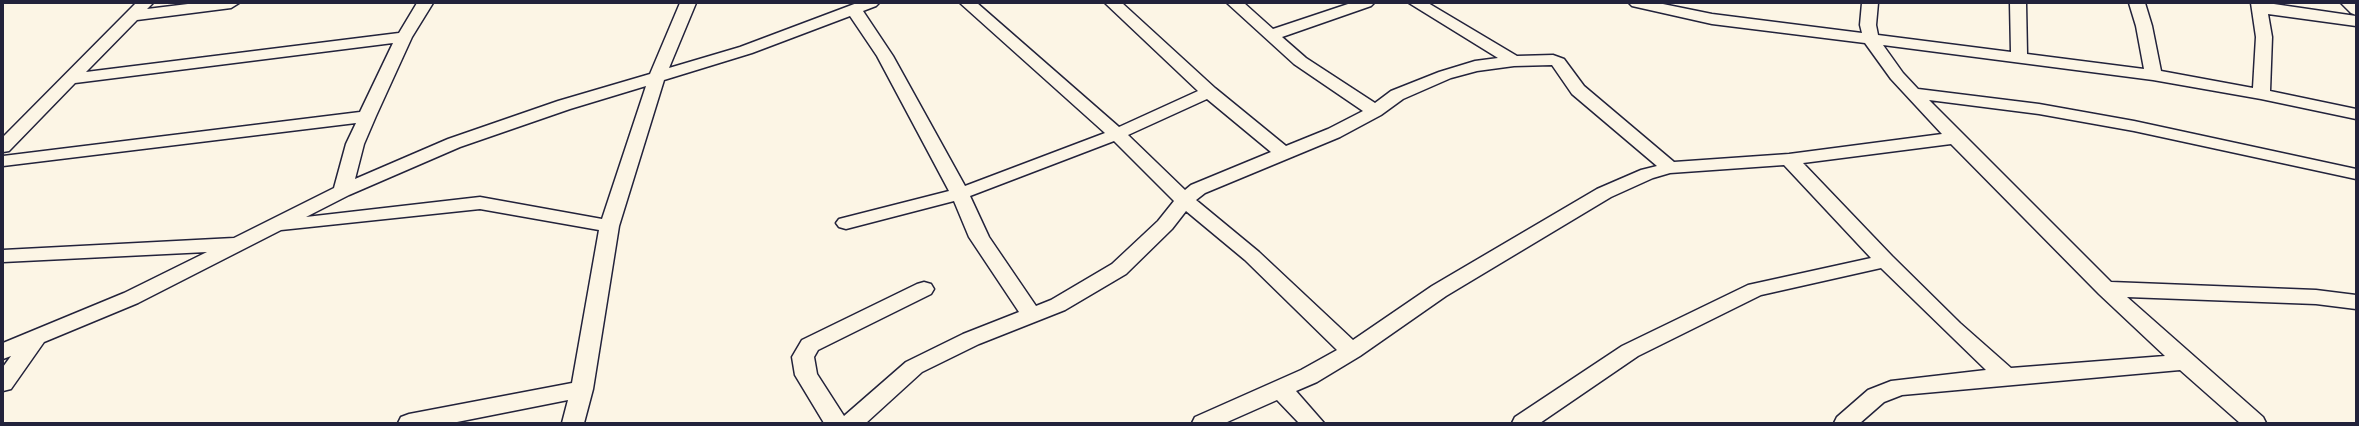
<!DOCTYPE html>
<html>
<head>
<meta charset="utf-8">
<style>
	body { margin:0 }
	#map { position:relative; width:2359px; height:426px; overflow:hidden; background:#fcf5e5; font-family:Caveat,sans-serif }
	canvas { display:block }
	.frame { position:absolute; inset:0; border:4px solid #22223b; pointer-events:none }
</style>
</head>
<body>
<div id="map">
<canvas width="2359" height="426"></canvas>
<div class="frame"></div>
</div>
<script>
const ctx = document.querySelector('canvas').getContext('2d');
ctx.lineJoin = 'round';
const poly = rows => new Path2D(rows.map(r => 'M' + r).join(''));
function stroke(path, color, width, dash) { ctx.strokeStyle = color; ctx.lineWidth = width; ctx.lineCap = dash ? 'butt' : 'round'; ctx.setLineDash(dash || []); ctx.stroke(path); }
function fillPath(path, color) { ctx.fillStyle = color; ctx.fill(path, 'evenodd'); }
const minor = poly([
	[136,3,153,3,147,9,196,3,239,3,231,8,137,20,86,72,399,33,417,3,433,3,412,37,376,116,364,144,355,179,448,139,558,101,650,74,680,3,696,3,669,68,740,47,857,3,879,3,876,6,863,11,893,56,965,186,1105,133,960,3,977,3,1119,127,1198,91,1105,3,1122,3,1215,88,1286,146,1328,129,1363,111,1294,64,1227,3,1244,3,1273,29,1351,3,1374,3,1371,6,1282,37,1306,58,1375,103,1391,91,1439,72,1475,61,1498,58,1409,3,1428,3,1517,56,1553,55,1564,59,1584,86,1674,162,1789,154,1942,134,1891,79,1865,43,1712,24,1632,6,1629,3,1658,3,1712,14,1862,33,1860,25,1862,3,1878,3,1876,25,1878,35,2011,52,2010,3,2026,3,2027,54,2144,69,2136,26,2129,3,2145,3,2152,26,2161,71,2253,88,2256,37,2251,3,2267,3,2356,16,2356,26,2268,14,2272,37,2270,91,2356,109,2356,119,2261,99,2153,80,1883,45,1903,73,1918,89,2039,104,2134,121,2356,169,2356,179,2134,131,2039,114,1929,100,2111,282,2316,290,2356,295,2356,309,2316,304,2127,297,2263,417,2266,423,2240,423,2180,370,1902,395,1884,402,1860,423,1834,423,1837,417,1868,390,1891,381,1986,370,1881,268,1761,295,1638,356,1540,423,1512,423,1515,417,1622,346,1748,285,1871,258,1784,165,1670,173,1653,178,1611,197,1446,296,1360,356,1317,382,1296,391,1324,423,1299,423,1277,400,1225,423,1192,423,1195,417,1301,370,1337,350,1245,260,1186,211,1172,229,1126,274,1065,310,979,344,922,372,866,423,824,423,795,375,792,357,802,340,917,284,924,282,931,284,934,289,931,294,818,350,814,357,817,374,844,416,906,362,963,334,1019,312,969,237,954,201,846,229,839,227,836,223,839,219,949,191,877,56,850,16,752,53,664,80,619,226,593,389,584,423,562,423,568,400,452,423,398,423,401,417,409,414,572,383,599,230,480,209,281,230,138,303,44,342,11,389,3,391,3,367,11,356,3,359,3,343,124,293,207,252,3,262,3,250,234,238,334,188,346,144,356,123,3,166,3,156,360,112,393,43,75,83,9,151,3,152,3,137,136,3],
	[1552,65,1572,94,1657,166,1641,170,1597,189,1432,286,1353,340,1259,252,1196,200,1205,193,1340,137,1381,115,1403,99,1451,78,1477,71,1514,66,1552,65],
	[646,86,602,219,480,197,306,217,349,195,460,147,570,109,646,86],
	[1207,99,1271,152,1191,185,1185,190,1128,135,1207,99],
	[1114,141,1174,201,1158,221,1112,264,1051,300,1036,306,989,237,970,196,1114,141],
	[1951,144,2099,294,2165,356,2011,368,1960,323,1892,256,1803,163,1951,144],
	[2341,3,2356,3,2356,15,2351,13,2341,3]
]);
stroke(minor, '#22223b', 3);
fillPath(minor, '#fcf5e5');
</script>
</body>
</html>
